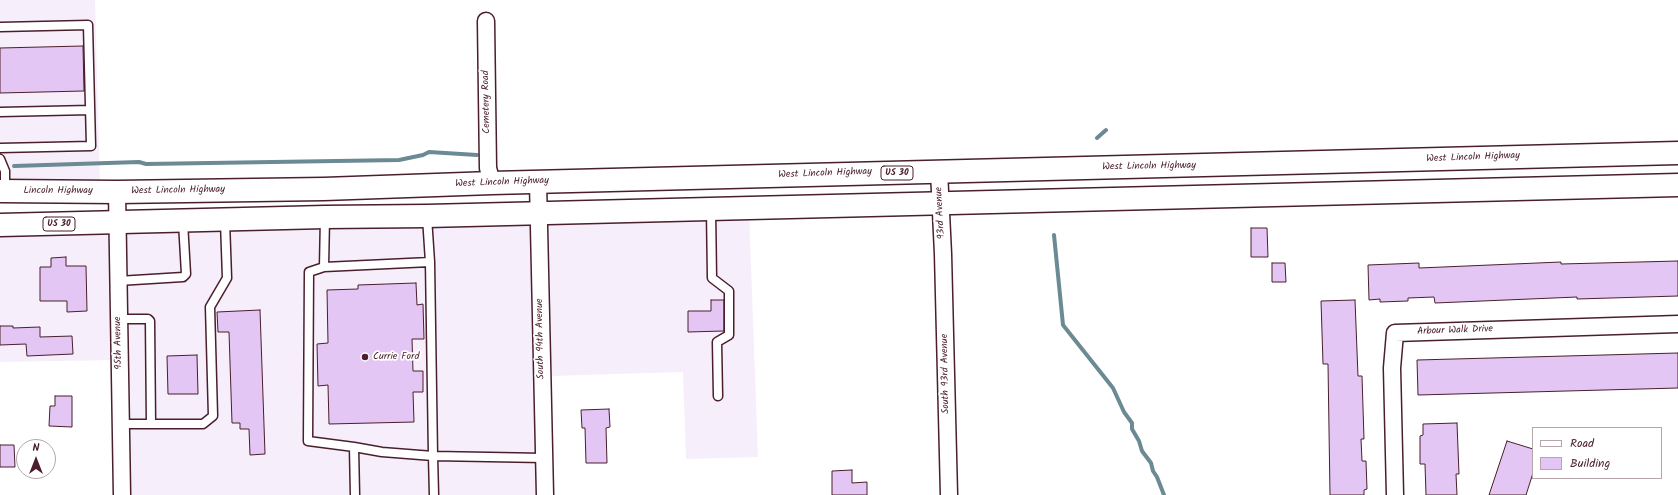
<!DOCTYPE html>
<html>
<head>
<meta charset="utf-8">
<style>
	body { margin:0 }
	#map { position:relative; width:1678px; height:495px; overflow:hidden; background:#fff; font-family:Kalam,sans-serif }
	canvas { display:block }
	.legend { position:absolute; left:1532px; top:427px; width:130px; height:52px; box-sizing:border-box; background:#fff; border:1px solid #b7a5aa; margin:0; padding:5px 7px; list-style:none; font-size:12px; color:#4a1f2b }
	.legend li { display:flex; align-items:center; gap:8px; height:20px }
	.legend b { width:20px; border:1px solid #b7a5aa }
	.north { position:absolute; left:16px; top:439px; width:40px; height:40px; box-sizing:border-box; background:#fff; border:1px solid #b7a5aa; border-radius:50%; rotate:0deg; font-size:11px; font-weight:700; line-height:16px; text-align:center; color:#4a1f2b }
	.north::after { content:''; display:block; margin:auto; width:14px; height:18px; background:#4a1f2b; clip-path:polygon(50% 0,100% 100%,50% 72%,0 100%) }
</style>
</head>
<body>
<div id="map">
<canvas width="1678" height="495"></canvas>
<ul class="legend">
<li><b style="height:5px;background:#fff"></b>Road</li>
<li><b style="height:11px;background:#e3c6f4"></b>Building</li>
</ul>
<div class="north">N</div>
</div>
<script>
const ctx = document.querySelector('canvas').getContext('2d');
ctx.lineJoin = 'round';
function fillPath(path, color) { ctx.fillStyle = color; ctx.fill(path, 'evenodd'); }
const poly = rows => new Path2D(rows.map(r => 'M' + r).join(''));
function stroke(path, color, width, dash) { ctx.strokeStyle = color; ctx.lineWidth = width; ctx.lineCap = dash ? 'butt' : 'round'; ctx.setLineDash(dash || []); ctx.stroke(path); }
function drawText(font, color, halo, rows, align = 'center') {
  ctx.font = font + ' Kalam,sans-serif'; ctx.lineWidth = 3.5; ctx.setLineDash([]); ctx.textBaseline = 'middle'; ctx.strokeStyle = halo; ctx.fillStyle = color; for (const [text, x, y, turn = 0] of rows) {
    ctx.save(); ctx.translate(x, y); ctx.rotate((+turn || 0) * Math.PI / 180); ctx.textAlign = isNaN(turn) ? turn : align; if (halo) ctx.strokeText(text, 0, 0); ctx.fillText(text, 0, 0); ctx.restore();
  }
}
const built = poly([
	[0,0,95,0,100,186,0,179],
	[749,211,758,457,686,459,683,372,551,376,547,216],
	[541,217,547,495,120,495,117,360,0,362,0,229]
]);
const stream = poly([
	[1097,138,1106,130],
	[14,166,139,162,146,164,399,160,423,155,429,152,477,155],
	[1054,235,1063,325,1113,388,1124,412,1132,423,1132,429,1139,441,1142,451,1151,463,1153,471,1157,477,1164,495]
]);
const building = poly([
	[83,46,84,91,0,93,0,48,83,46],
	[1251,228,1267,228,1268,257,1251,257,1251,228],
	[66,257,66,266,86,266,87,311,67,312,67,301,40,301,40,267,51,267,51,258,66,257],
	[1678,261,1678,296,1577,299,1577,297,1435,303,1434,297,1408,298,1408,301,1380,302,1380,299,1369,300,1368,265,1419,263,1419,268,1561,262,1561,264,1678,261],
	[1272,263,1285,263,1286,282,1272,282,1272,263],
	[416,283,417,305,423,304,424,339,412,339,413,371,423,371,423,392,413,392,414,422,329,424,328,385,318,386,317,344,328,343,327,290,358,289,358,285,416,283],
	[711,300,724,300,724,331,688,332,688,311,711,311,711,300],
	[1355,300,1358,376,1362,376,1364,439,1361,439,1362,461,1366,461,1367,489,1364,490,1364,495,1330,495,1328,364,1323,364,1321,301,1355,300],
	[260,310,265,454,250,455,249,429,240,429,240,423,232,423,229,332,218,332,217,312,260,310],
	[0,326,13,326,13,328,40,327,40,337,72,336,73,354,27,356,26,344,0,345,0,326],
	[1678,353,1678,388,1418,395,1417,360,1678,353],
	[197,355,198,394,168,394,167,356,197,355],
	[55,396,72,396,72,427,49,426,50,406,55,406,55,396],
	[609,409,610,427,606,428,607,463,586,463,585,428,582,428,581,410,609,409],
	[1457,423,1459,474,1456,474,1457,495,1426,495,1425,464,1420,464,1420,436,1423,435,1423,424,1457,423],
	[1507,441,1533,449,1533,473,1526,495,1489,495,1507,441],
	[0,445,14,445,15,467,0,467,0,445],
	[852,470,852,483,867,482,867,495,832,495,832,471,852,470]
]);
const service = poly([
	[0,27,88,25,91,146,0,148],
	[0,112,90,110],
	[0,159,5,171,5,190],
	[711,210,712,278,729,291,729,335,717,342,718,396],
	[325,218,324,267,430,262,427,217],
	[430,262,433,456,544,458],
	[324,267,309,272,308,441,354,447,355,495],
	[118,281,183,277,186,274,183,222],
	[119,319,148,319,150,321,151,424],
	[121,424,203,424,213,416,210,307,227,278,225,221],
	[354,447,382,452,433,456,434,495]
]);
const minor = poly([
	[486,21,488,168,492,183],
	[939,171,943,254,949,495],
	[538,182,545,495],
	[117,192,122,495],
	[1395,495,1392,368,1395,333,1678,324]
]);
const primary = poly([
	[0,191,117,192,324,189,492,183,1678,153],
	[0,225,325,217,427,216,1678,185]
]);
const markers = [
	[365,357,4,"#4a1f2b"]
];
const shields = [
	[897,173,32],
	[59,224,32]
];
const shieldNames = [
	["US 30",897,173],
	["US 30",59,224]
];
const streetNames = [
	["Cemetery Road",487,102,-91],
	["West Lincoln Highway",1473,158,-2],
	["West Lincoln Highway",1149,167,-1],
	["West Lincoln Highway",825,174,-2],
	["West Lincoln Highway",502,183,-2],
	["Lincoln Highway",58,191],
	["West Lincoln Highway",178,191,-1],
	["93rd Avenue",941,213,-93],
	["Arbour Walk Drive",1455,331,-2],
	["South 94th Avenue",541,339,-91],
	["95th Avenue",119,343,-91],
	["South 93rd Avenue",946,374,-91]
];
const poiNames = [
	["Currie Ford",373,357]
];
fillPath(built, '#f7eefc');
stroke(stream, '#6b8a94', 4);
fillPath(building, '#e3c6f4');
stroke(building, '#4a1f2b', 1);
stroke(service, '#4a1f2b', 11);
stroke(minor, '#4a1f2b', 19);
stroke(primary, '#4a1f2b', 25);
stroke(service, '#fff', 8);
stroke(minor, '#fff', 16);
stroke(primary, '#fff', 22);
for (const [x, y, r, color] of markers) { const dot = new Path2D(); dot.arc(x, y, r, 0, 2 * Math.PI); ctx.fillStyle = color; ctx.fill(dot); stroke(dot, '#fff', 1.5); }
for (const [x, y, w] of shields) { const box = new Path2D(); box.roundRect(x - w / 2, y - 7, w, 14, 3); ctx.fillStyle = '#fff'; ctx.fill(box); stroke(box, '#4a1f2b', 1); }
drawText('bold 9px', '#4a1f2b', null, shieldNames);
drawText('10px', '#4a1f2b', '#fff', streetNames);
drawText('10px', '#4a1f2b', '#fff', poiNames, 'left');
</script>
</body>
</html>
